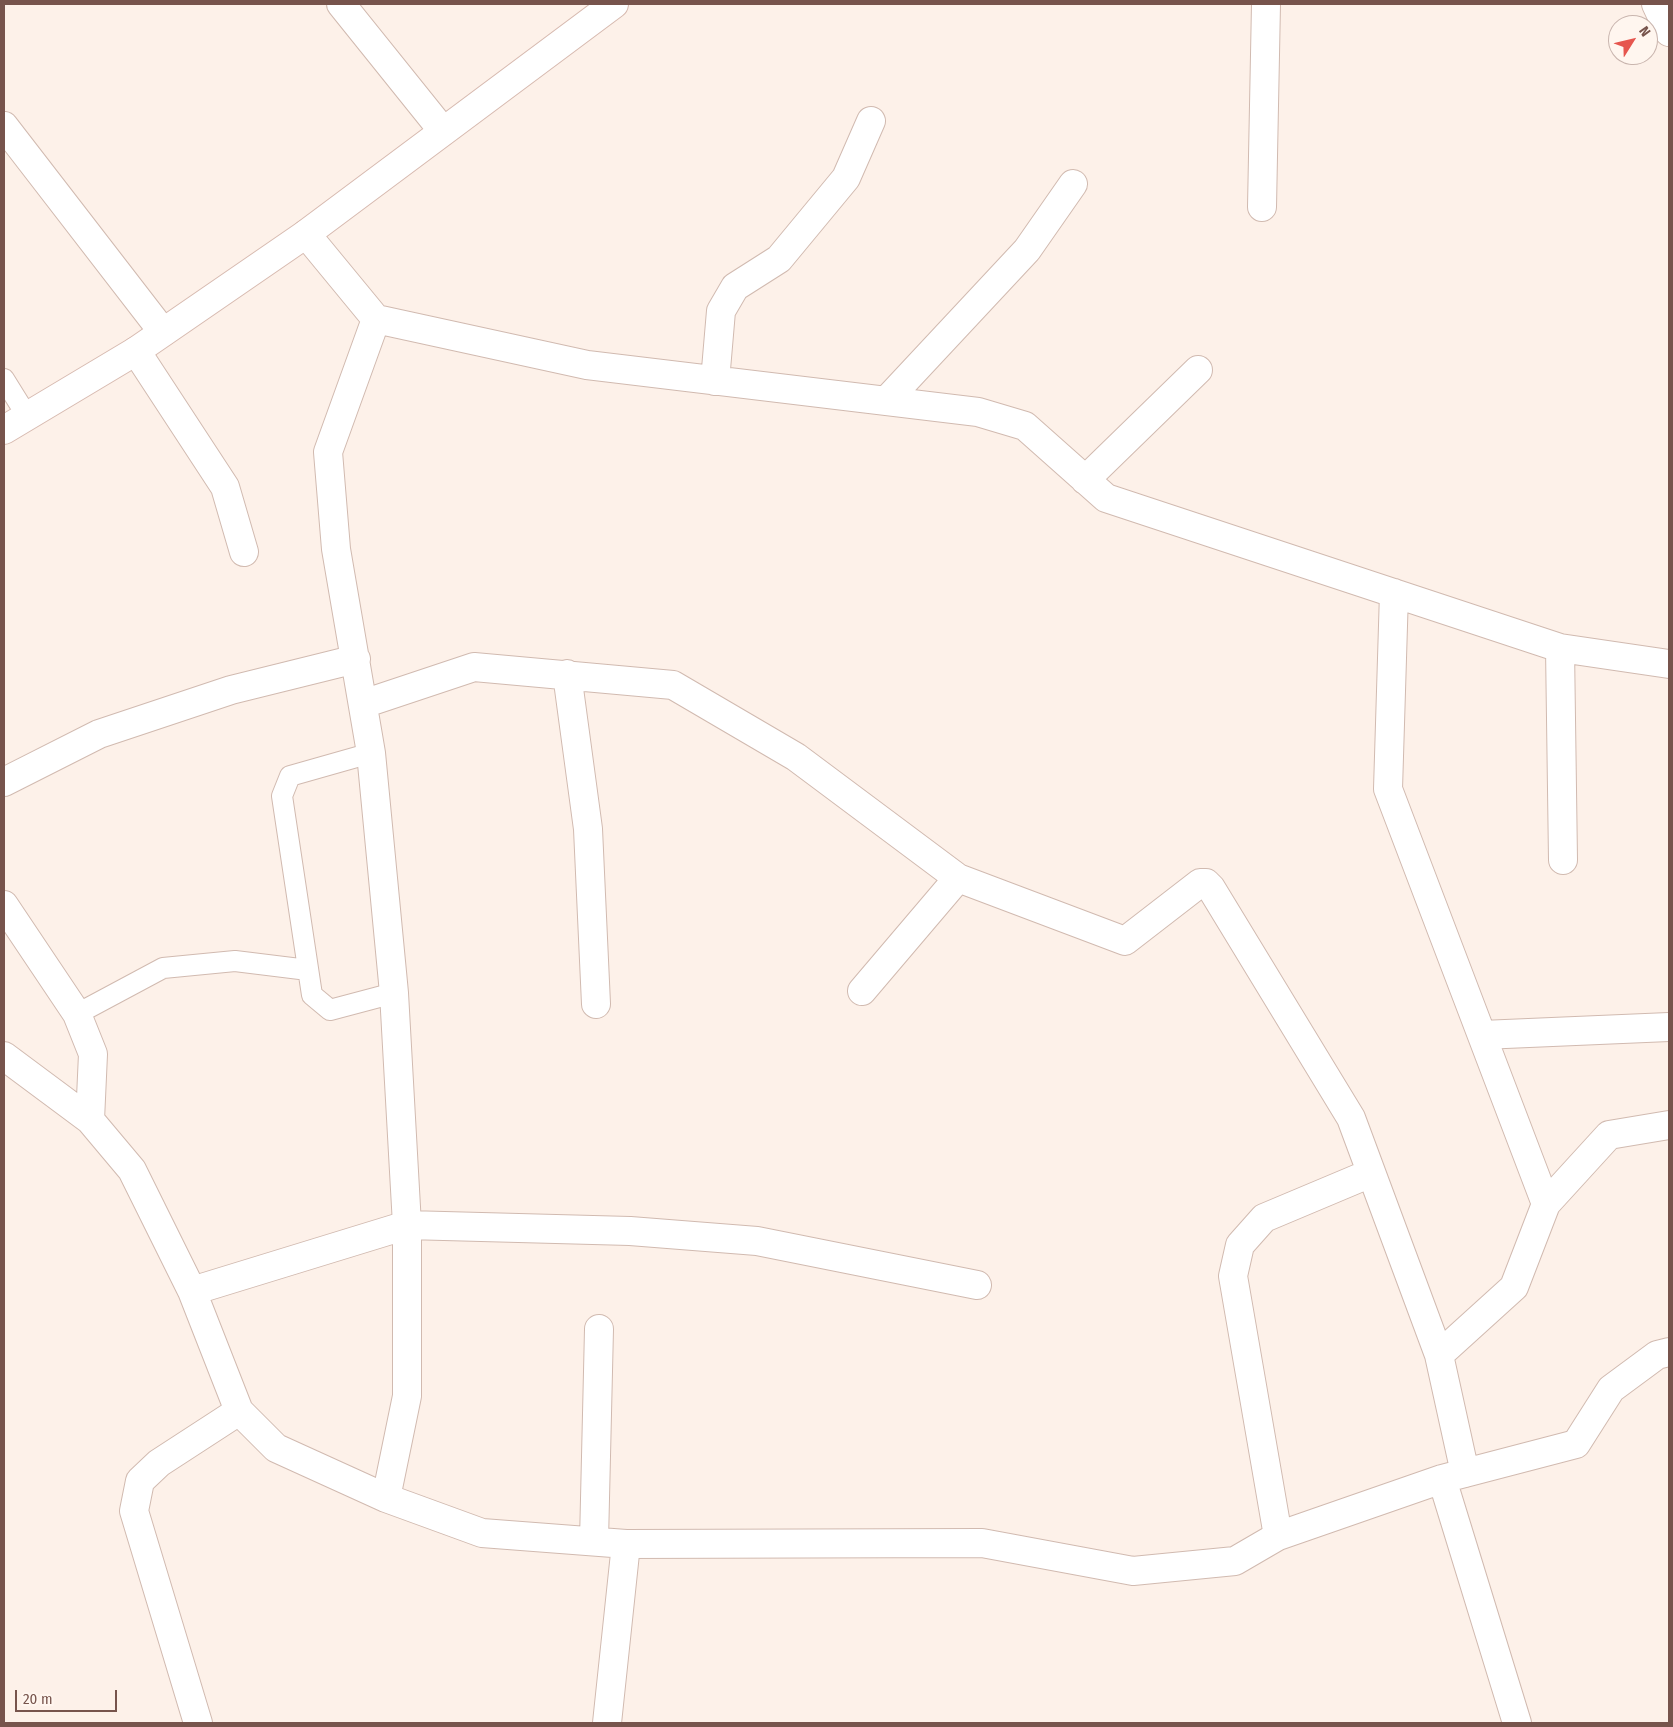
<!DOCTYPE html>
<html>
<head>
<meta charset="utf-8">
<style>
	body { margin:0 }
	#map { position:relative; width:1673px; height:1727px; overflow:hidden; background:#fdf1e9; font-family:"Fira Sans Condensed",sans-serif }
	canvas { display:block }
	.frame { position:absolute; inset:0; border:5px solid #77544c; pointer-events:none }
	.north { position:absolute; left:1608px; top:15px; width:50px; height:50px; box-sizing:border-box; background:#fff6ef; border:1px solid #c9b5ae; border-radius:50%; rotate:54deg; font-size:14px; font-weight:700; line-height:20px; text-align:center; color:#77544c }
	.north::after { content:''; display:block; margin:auto; width:18px; height:22px; background:#e6564e; clip-path:polygon(50% 0,100% 100%,50% 72%,0 100%) }
	.scale { position:absolute; left:15px; top:1690px; width:102px; height:22px; box-sizing:border-box; border:2px solid #77544c; border-top:0; padding-left:6px; font-size:15px; line-height:18px; white-space:nowrap; color:#77544c; -webkit-text-stroke:4px #fff6ef; paint-order:stroke }
</style>
</head>
<body>
<div id="map">
<canvas width="1673" height="1727"></canvas>
<div class="frame"></div>
<div class="north">N</div>
<div class="scale">20 m</div>
</div>
<script>
const ctx = document.querySelector('canvas').getContext('2d');
ctx.lineJoin = 'round';
const poly = rows => new Path2D(rows.map(r => 'M' + r).join(''));
function stroke(path, color, width, dash) { ctx.strokeStyle = color; ctx.lineWidth = width; ctx.lineCap = dash ? 'butt' : 'round'; ctx.setLineDash(dash || []); ctx.stroke(path); }
const lane = poly([
	[4,379,27,416],
	[371,753,290,776,282,796,312,995,330,1010,394,993],
	[77,1014,163,968,235,961,308,970]
]);
const street = poly([
	[341,4,443,131],
	[1656,4,1669,32],
	[4,126,163,332],
	[1262,207,1266,4],
	[306,234,376,319,587,365,978,412,1025,426,1106,498,1560,648,1669,664],
	[376,319,328,452,336,549,371,753,394,993,407,1225,407,1396,386,1498],
	[136,351,225,487,244,552],
	[715,381,721,311,735,287,779,259,846,178,871,121],
	[886,401,1027,250,1073,184],
	[1085,480,1198,370],
	[1394,593,1388,789,1546,1204],
	[1560,648,1563,860],
	[567,674,588,829,596,1004],
	[363,704,474,667,673,685,796,757,958,878,1125,941,1200,883,1206,883,1211,888,1351,1118,1439,1355],
	[4,782,99,734,231,690,356,659],
	[4,905,77,1014,93,1054,90,1120],
	[862,991,958,878],
	[1482,1035,1669,1027],
	[4,1056,90,1120,132,1170,192,1291,239,1411,276,1448,386,1498,482,1533,626,1544,982,1543,1133,1571,1235,1561,1278,1536,1442,1479,1576,1444,1611,1389,1657,1355,1669,1352],
	[192,1291,407,1225,630,1231,757,1241,977,1285],
	[1465,1473,1439,1355,1514,1287,1546,1204,1609,1135,1669,1125],
	[1442,1479,1517,1723],
	[1278,1536,1233,1276,1240,1245,1264,1218,1371,1173],
	[594,1541,599,1329],
	[198,1723,134,1511,140,1481,159,1463,239,1411],
	[607,1723,626,1544]
]);
const secondary = poly([
	[4,430,136,351,306,234,614,4]
]);
stroke(lane, '#d1bab0', 22);
stroke(street, '#d1bab0', 30);
stroke(secondary, '#d7bab0', 30);
stroke(lane, '#fff', 20);
stroke(street, '#fff', 28);
stroke(secondary, '#fff', 28);
</script>
</body>
</html>
